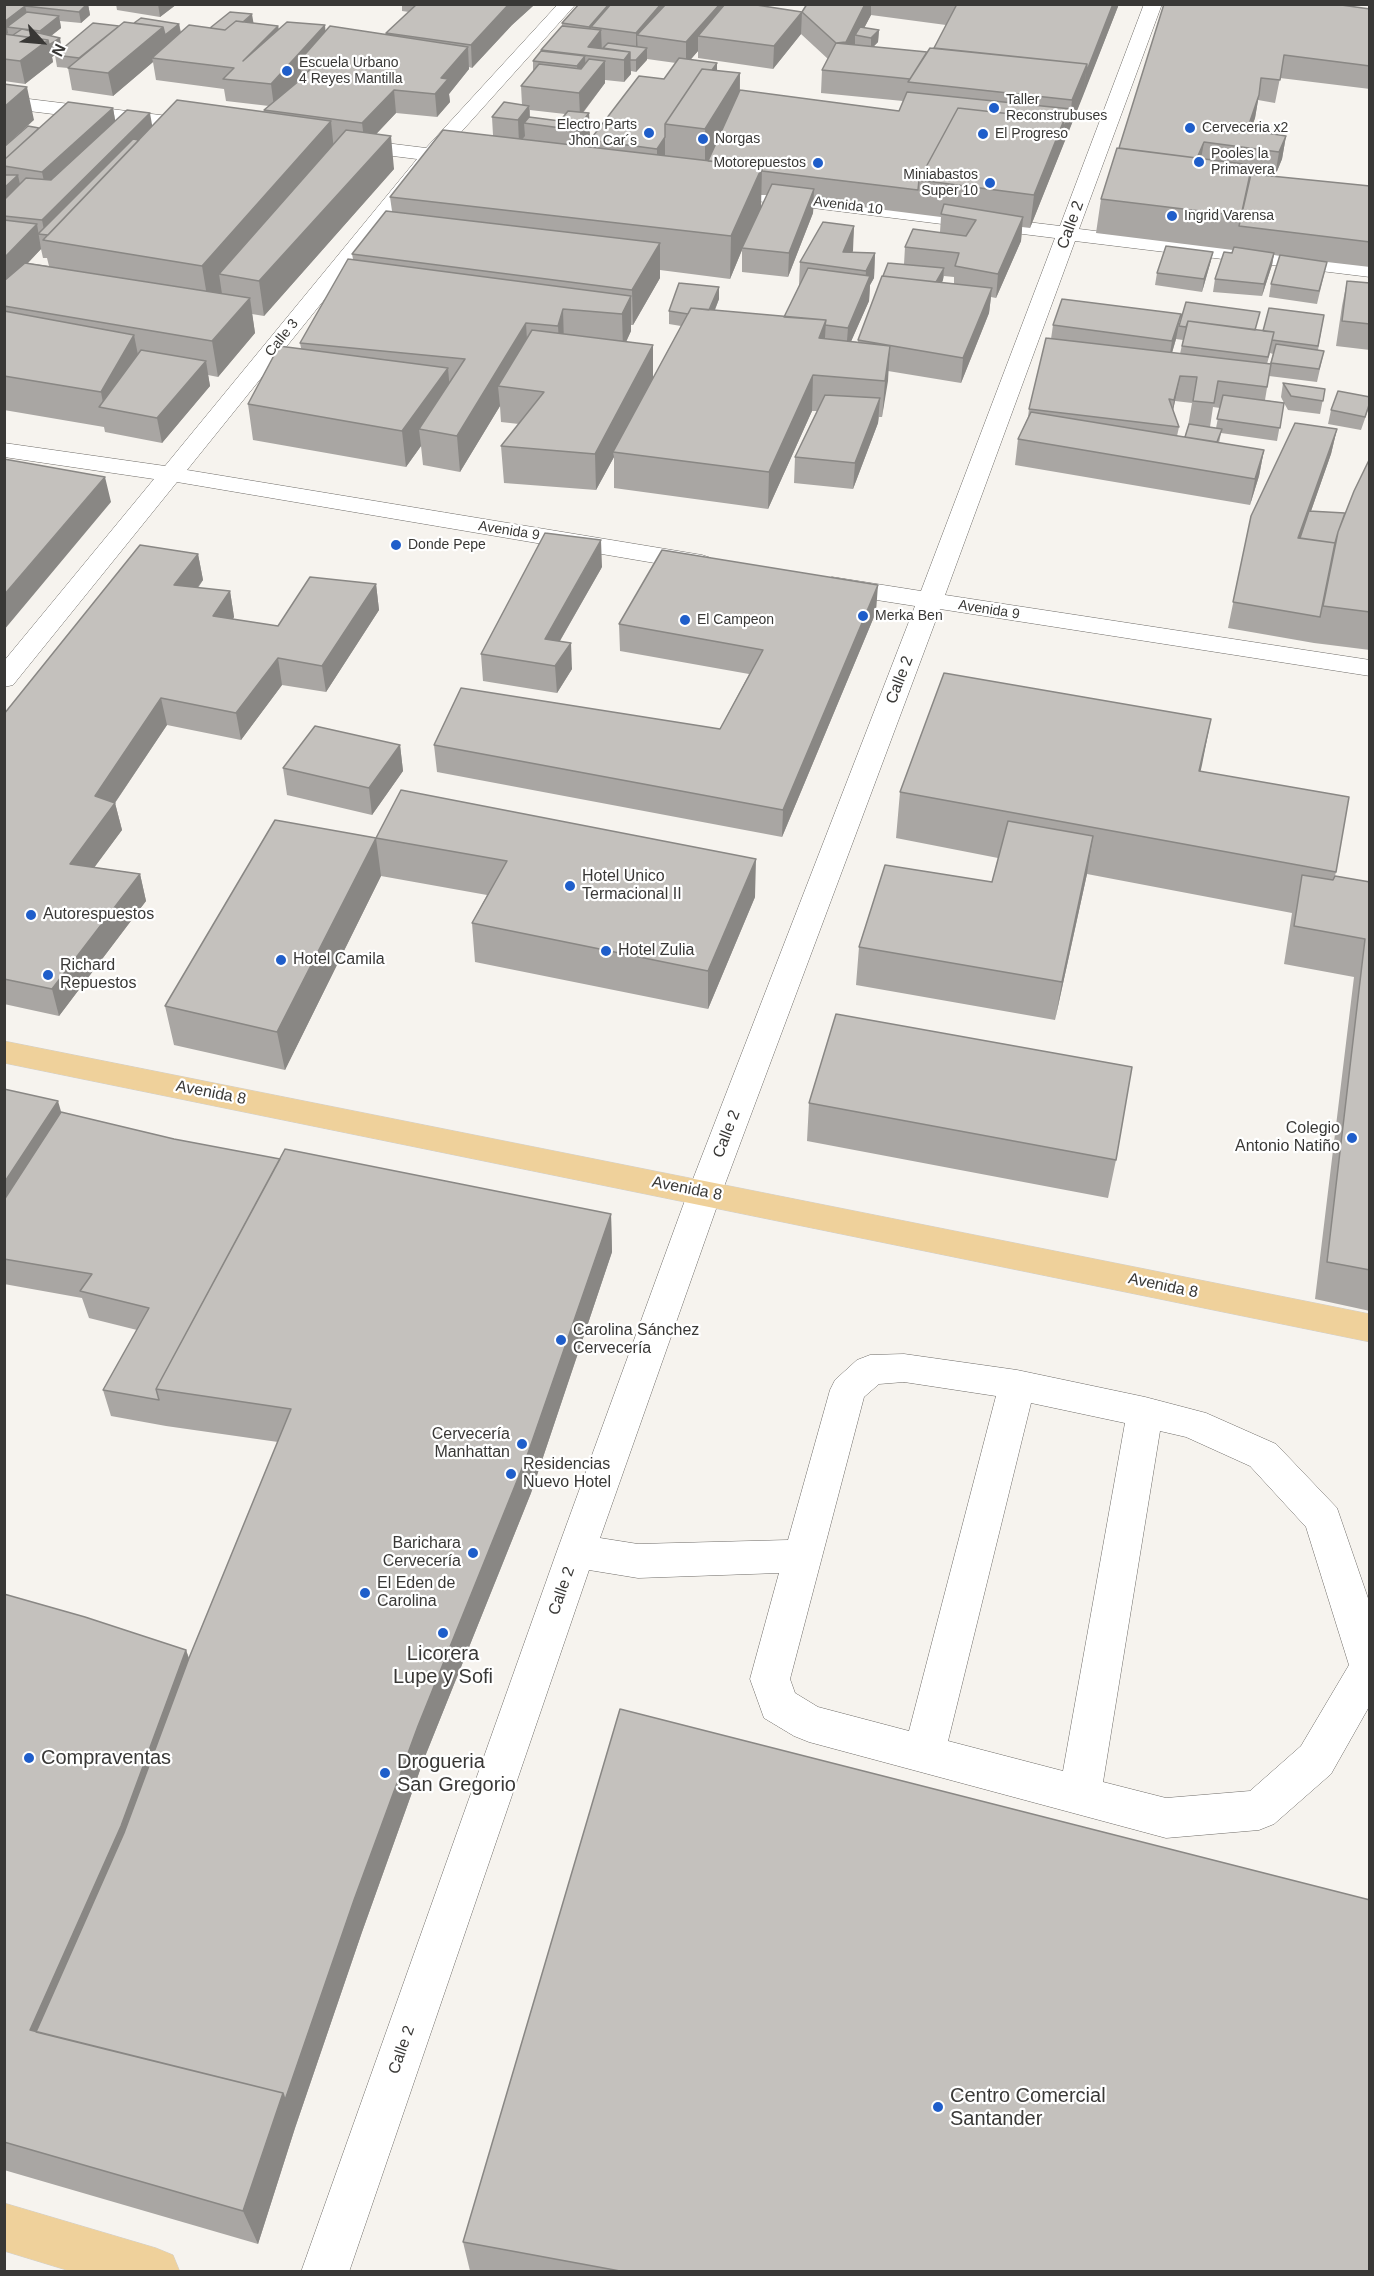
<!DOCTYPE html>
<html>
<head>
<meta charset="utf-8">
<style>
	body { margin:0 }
	#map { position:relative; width:1374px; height:2276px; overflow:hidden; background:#f6f3ee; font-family:Helvetica,sans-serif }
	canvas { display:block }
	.frame { position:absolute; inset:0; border:6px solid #393836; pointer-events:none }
	.north { position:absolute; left:12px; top:12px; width:60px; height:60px; -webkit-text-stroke:4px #fff; paint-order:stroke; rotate:116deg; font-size:16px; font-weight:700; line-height:24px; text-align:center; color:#393836 }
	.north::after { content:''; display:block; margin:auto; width:21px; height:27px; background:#393836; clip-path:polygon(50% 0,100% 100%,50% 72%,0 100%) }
</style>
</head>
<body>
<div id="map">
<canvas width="1374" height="2276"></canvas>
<div class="frame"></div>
<div class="north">N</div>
</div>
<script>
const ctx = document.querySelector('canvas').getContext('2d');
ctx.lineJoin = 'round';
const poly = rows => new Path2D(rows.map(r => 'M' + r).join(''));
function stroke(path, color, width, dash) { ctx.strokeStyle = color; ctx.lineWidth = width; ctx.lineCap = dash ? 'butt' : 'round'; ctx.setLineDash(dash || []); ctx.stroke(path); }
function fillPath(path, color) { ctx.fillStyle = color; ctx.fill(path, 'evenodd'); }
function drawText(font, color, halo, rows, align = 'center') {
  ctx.font = font + ' Helvetica,sans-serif'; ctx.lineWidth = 4.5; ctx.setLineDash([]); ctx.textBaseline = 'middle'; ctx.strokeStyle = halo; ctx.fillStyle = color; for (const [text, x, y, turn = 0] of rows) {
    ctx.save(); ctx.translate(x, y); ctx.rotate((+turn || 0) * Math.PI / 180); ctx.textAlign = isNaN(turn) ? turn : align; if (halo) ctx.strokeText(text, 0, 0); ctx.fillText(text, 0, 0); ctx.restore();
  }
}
const minor = poly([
	[558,4,576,4,445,150,476,155,479,159,476,163,469,165,436,161,187,470,702,555,711,558,715,563,711,568,702,571,177,482,13,685,4,687,4,661,154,479,4,457,4,443,165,466,417,159,288,143,281,141,278,137,281,133,288,131,426,148,558,4],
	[1144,4,1162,4,1079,229,1370,265,1370,277,1075,241,945,595,1370,660,1370,676,940,609,722,1192,600,1538,638,1544,788,1540,830,1390,835,1380,857,1360,870,1355,904,1354,1017,1370,1145,1397,1206,1413,1276,1444,1337,1508,1370,1604,1370,1705,1331,1774,1274,1824,1259,1830,1166,1838,809,1742,794,1736,764,1718,750,1679,779,1573,638,1578,589,1570,349,2272,301,2272,557,1551,688,1192,915,606,832,593,823,590,819,585,823,580,832,577,921,591,1055,238,716,196,709,194,706,190,709,186,716,184,1060,226,1144,4],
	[904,1382,996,1396,909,1731,818,1707,795,1693,790,1679,864,1397,879,1384,904,1382],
	[1031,1403,1125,1423,1063,1771,948,1741,1031,1403],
	[1160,1431,1186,1437,1250,1466,1306,1527,1349,1665,1301,1746,1250,1791,1166,1798,1103,1782,1160,1431],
	[4,96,201,120,208,122,211,126,208,130,201,132,4,108,4,96]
]);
const major = poly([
	[4,1041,1370,1314,1370,1342,4,1063,4,1041],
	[4,2203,156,2248,173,2255,180,2272,73,2272,4,2251,4,2203]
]);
const wall = poly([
	[4,4,88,4,90,15,81,23,60,21,61,28,51,36,62,49,119,26,134,24,179,24,181,32,210,28,254,23,278,26,279,29,325,25,325,32,386,35,386,33,409,12,402,11,402,4,533,4,533,6,512,25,472,68,469,67,469,69,449,94,450,102,437,117,396,113,376,134,394,169,264,316,252,314,255,333,218,377,208,375,210,386,162,443,105,432,104,427,4,410,4,147,39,128,113,108,115,120,152,126,264,112,264,110,269,106,226,101,224,89,156,80,153,62,113,96,72,90,68,68,57,67,55,55,59,52,52,57,53,62,25,84,4,81],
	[302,76,303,78,291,88],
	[41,249,43,258,47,258,49,266,28,263],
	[116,4,177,4,160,17,117,10],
	[807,4,1119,4,1030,228,1022,227,1021,241,996,298,991,297,989,313,961,383,888,371,882,417,879,417,878,423,853,489,794,483,795,457,817,411,812,411,768,509,614,488,614,457,596,490,504,483,501,446,519,424,501,422,500,406,460,472,423,465,421,446,406,467,253,440,248,404,301,348,300,343,353,259,352,254,392,211,390,197,493,135,492,117,522,105,521,86,533,72,533,61,562,26,562,23,723,6,802,12],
	[871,15,946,25,934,48,927,52,873,47,878,42,879,30,864,28],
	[801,34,828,59,822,70,821,93,903,101,899,111,740,90,740,73,717,71,690,60,698,51,698,58,773,69],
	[647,59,676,63,664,79,590,140,590,147,583,146,590,137,589,113,583,113,605,83,605,80,624,82,631,74,631,71,636,72],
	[530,110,565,114,560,121,530,117],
	[761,195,767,195,761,207],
	[814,201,941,217,940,232,905,247,904,264,858,340,858,342,851,341,869,301,870,285,874,278,875,253,852,253,854,226,800,262,799,286,784,317,715,310,719,299,719,287,669,311,669,324,681,326,653,378,626,341,631,331,631,325,633,325,660,278,660,270,730,279,742,250,742,272,788,277,813,213],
	[944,276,954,277,954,284,942,283],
	[1164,4,1370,9,1370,89,1280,78,1275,103,1258,100,1255,118,1250,131,1286,136,1282,159,1275,176,1251,172,1251,174,1370,186,1370,267,1327,262,1317,304,1269,297,1271,284,1280,256,1274,255,1272,265,1262,296,1213,292,1215,279,1233,250,1096,233,1101,199,1119,148],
	[1213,252,1210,264,1202,292,1155,285,1157,273],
	[1347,281,1370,283,1370,350,1336,346,1342,306],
	[1324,315,1318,350,1324,351,1317,382,1269,376,1265,400,1284,403,1281,397,1283,383,1325,389,1320,414,1288,410,1284,403,1277,441,1221,433,1219,443,1264,450,1259,476,1250,505,1015,465,1018,439,1028,417,1029,409,1051,339,1053,325,1179,326,1263,331],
	[1176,339,1183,340,1180,354,1172,353],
	[1270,353,1273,354,1270,364,1267,364],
	[1175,401,1192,403,1188,426,1185,437,1177,436,1179,427,1173,410],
	[1213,407,1220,408,1216,428,1210,427],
	[1331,410,1368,410,1361,430,1328,424],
	[1337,429,1331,454,1311,511,1345,513,1370,458,1370,650,1314,643,1228,628,1251,516],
	[198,554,203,580,198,588,230,591,234,617,233,619,278,626,376,584,379,610,326,692,282,685,241,740,167,725,115,803,122,830,94,867,140,874,146,901,59,1016,4,1004,4,714],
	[602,567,560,641,572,669,557,693,483,681,481,654],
	[876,612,782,837,437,772,434,745,720,729,749,674,620,651,619,624],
	[400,745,403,771,372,815,287,795,283,768],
	[1200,771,1336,872,1335,876,1370,882,1370,1311,1315,1299,1354,977,1284,964,1292,913,1087,874,1055,1020,856,985,859,947,992,882,998,858,896,838,900,792],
	[376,838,755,897,708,1009,475,962,472,923,487,895,381,876,285,1070,174,1045,165,1006],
	[4,1089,61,1112,174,1139,280,1159,611,1214,612,1252,531,1493,424,1759,362,1932,295,2128,258,2244,4,2170,4,1594,186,1650,189,1658,278,1442,166,1426,111,1416,103,1390,137,1330,89,1318,82,1298,4,1284],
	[809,1103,1116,1160,1108,1198,807,1141],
	[463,2242,1370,2271,470,2271]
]);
const shadedWall = poly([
	[87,4,88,4,90,15,81,23,79,12],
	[158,4,177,4,160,17],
	[509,4,533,4,533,6,512,25,472,68,471,45],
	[609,4,626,4,591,27,591,42,601,30,602,53,588,47,590,44,589,27],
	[661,4,673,4,637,35,638,54,636,56,636,33],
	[720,4,723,4,723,22,698,36,698,51,686,65,686,42],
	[865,4,871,4,871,15,860,36,855,35,855,45,836,43],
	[1113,4,1119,4,1083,96,1086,73],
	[25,6,28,17,7,27,8,33,5,35,4,22],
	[802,12,801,34,773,69,774,46],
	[252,14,254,26,226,37],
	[59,16,61,28,42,43,40,31],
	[179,24,181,35,152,58,153,62,113,96,108,73,163,27],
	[325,25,327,48,300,60,302,76,274,107,271,84],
	[278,26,281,48,243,61],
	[879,30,878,42,871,49,871,38],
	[60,38,62,50,52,57,53,62,25,84,20,61,48,40],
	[468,47,469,69,449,94,450,102,437,117,435,94,441,78],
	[647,48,647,60,636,72,636,60],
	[630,52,631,74,624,82,624,60],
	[585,56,586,79,578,89,577,66],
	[605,61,605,83,580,116,579,93],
	[717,63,717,86,673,125],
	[1087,64,1083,96,1030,228,1034,195,1064,120,1071,109,1072,100],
	[740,73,739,113,705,169,705,129],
	[27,87,34,120,4,147,4,107],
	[394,90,396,113,365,146,362,123],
	[1259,95,1255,118,1245,147,1247,130],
	[529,106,530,124,524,123,525,136,519,143,518,120],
	[113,108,117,131,47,196,42,172],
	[150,113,154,136,56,236,45,235,42,220],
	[589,113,590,137,577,154,576,130],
	[331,121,335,161,219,274,222,294,209,308,202,266],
	[391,136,394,169,264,316,259,281],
	[1286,136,1282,159,1275,176,1279,152],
	[665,137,665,161,657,172,657,149],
	[1204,142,1200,165,1194,167],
	[762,167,761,208,742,248,742,250,730,279,731,236],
	[18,175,23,199,4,216,4,188],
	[814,189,813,213,788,277,789,253],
	[1023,217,1021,241,996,298,998,274],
	[37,224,41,249,4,288,4,258],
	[854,226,853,251,846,268,843,252],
	[660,243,660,278,633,325,632,290],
	[1213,252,1210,264,1202,292,1204,279],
	[875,253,874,278,870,285,869,301,846,353,848,328,865,289,866,271],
	[1274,253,1272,265,1262,296,1264,284],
	[944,268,943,280,933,298,934,285],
	[719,287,719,299,707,329,707,316],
	[992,288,989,313,961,383,963,358],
	[631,296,631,331,623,349,622,314],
	[250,298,255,333,218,377,212,341],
	[563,309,564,344,560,361,558,326],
	[1181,314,1176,339,1168,366,1172,341],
	[826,320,824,355,819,338],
	[526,323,528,358,498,386,500,406,460,472,457,436],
	[134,335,141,370,104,408,101,392],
	[653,345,653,380,613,452,614,457,596,490,595,454],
	[890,346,888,381,882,417,885,381],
	[206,361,210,386,162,443,157,418],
	[448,368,451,403,419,429,421,446,406,467,402,431],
	[813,375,812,411,768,509,769,472],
	[1180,376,1175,401,1170,425,1174,400],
	[880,398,878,423,853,489,855,463],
	[1337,429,1331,454,1297,551,1298,538],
	[1264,450,1259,476,1250,505,1255,479],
	[105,477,111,502,4,630,4,595],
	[601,540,602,567,546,665,545,639],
	[198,554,203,580,179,612,174,585],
	[376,584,379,610,326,692,322,666],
	[878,585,876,612,782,837,783,810],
	[230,591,234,617,218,643,213,616],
	[571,643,572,669,557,693,555,666],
	[278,658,282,685,241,740,236,713],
	[161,698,167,725,114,804,115,803,122,830,77,891,70,864,95,796],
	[1211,719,1202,765,1190,818,1199,771],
	[400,745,403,771,372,815,369,788],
	[1093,836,1087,874,1055,1020,1062,982],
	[376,838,381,876,285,1070,277,1032],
	[756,859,755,897,708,1009,708,971],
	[140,874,146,901,59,1016,52,989],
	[58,1101,69,1139,4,1241,4,1183],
	[611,1214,612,1252,531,1493,424,1759,362,1932,295,2128,258,2244,243,2211,283,2093,418,1726],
	[186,1650,200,1693,60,2044,30,2030]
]);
const building = poly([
	[4,4,87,4,79,12,25,6,4,22,4,4],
	[417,4,509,4,471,45,386,33,417,4],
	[579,4,609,4,589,27,562,23,579,4],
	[611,4,661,4,636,33,591,27,611,4],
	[666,4,720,4,686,42,637,35,666,4],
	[725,4,750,4,802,12,807,4,865,4,846,42,836,43,927,52,910,79,822,70,836,43,802,12,774,46,698,36,725,4],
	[957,4,1113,4,1086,73,1087,64,934,48,957,4],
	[1164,4,1334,4,1370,9,1370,66,1284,55,1280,80,1261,78,1259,95,1247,130,1286,136,1279,152,1204,142,1197,158,1119,148,1164,4],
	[27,12,59,16,40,31,7,27,27,12],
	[230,12,252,14,243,22,236,21,225,30,210,28,230,12],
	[141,18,179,24,165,35,163,27,134,23,141,18],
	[236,21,278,26,243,61,287,22,325,25,271,84,223,79,234,68,152,58,189,25,225,30,236,21],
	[124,22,163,27,108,73,68,68,124,22],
	[93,23,119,26,79,58,55,55,93,23],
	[330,26,468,47,441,78,448,79,435,94,394,90,362,123,264,110,300,80,317,62,300,60,330,26],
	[562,26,601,30,588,47,630,52,624,60,541,50,562,26],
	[860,27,879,30,871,38,855,35,860,27],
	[22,29,60,38,49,45,48,40,13,35,22,29],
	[4,34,48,40,20,61,4,59,4,34],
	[608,43,647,48,636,60,630,60,630,52,603,48,608,43],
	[930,48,1087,64,1072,100,908,82,930,48],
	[541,51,585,56,577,66,533,61,541,51],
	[679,58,717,63,712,70,702,69,665,124,665,137,657,149,590,140,639,76,664,79,679,58],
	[589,59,605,61,579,93,521,86,539,64,581,69,589,59],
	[702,69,740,73,705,129,665,124,702,69],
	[4,84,27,87,4,107,4,84],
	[740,90,899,111,907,92,1071,109,1063,130,1064,120,958,108,919,180,918,190,762,171,762,167,708,161,740,90],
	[177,100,331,121,202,266,43,240,177,100],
	[68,102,113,108,42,172,4,166,4,160,68,102],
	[504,102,529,106,518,120,492,117,504,102],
	[958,108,1064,120,1034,195,919,180,958,108],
	[127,110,150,113,42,220,4,216,4,200,26,178,51,180,127,110],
	[568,111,589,113,576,130,524,123,529,117,560,121,568,111],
	[28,126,39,128,4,160,4,147,28,126],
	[346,130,391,136,259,281,219,274,346,130],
	[443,130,762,167,731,236,390,197,443,130],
	[133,139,139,140,48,235,38,234,133,139],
	[1117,148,1252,165,1241,216,1101,199,1117,148],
	[1251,174,1370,186,1370,242,1239,226,1251,174],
	[4,175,18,175,4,188,4,175],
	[772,184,814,189,789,253,742,248,772,184],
	[944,204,1023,217,998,274,955,266,959,253,905,247,913,229,966,236,976,220,941,214,944,204],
	[386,211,660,243,632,290,352,254,386,211],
	[4,220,37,224,4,258,4,220],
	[823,222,854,226,843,252,875,253,866,271,800,262,823,222],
	[1166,246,1213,252,1204,279,1157,273,1166,246],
	[1234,247,1274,253,1264,284,1215,279,1224,252,1232,253,1234,247],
	[1280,255,1327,262,1319,291,1271,284,1280,255],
	[348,259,631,296,622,314,563,309,558,326,526,323,457,436,419,429,465,359,300,343,348,259],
	[25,263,250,298,212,341,4,306,4,281,25,263],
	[888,263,944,268,936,282,883,276,888,263],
	[808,268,870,276,848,328,825,325,826,320,784,317,808,268],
	[882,276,992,288,963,358,858,340,882,276],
	[1347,281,1370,283,1370,324,1342,321,1347,281],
	[679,283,719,287,709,310,691,308,688,314,669,311,679,283],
	[1062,299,1181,314,1172,341,1053,325,1062,299],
	[1186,302,1260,312,1255,330,1188,321,1186,327,1179,326,1186,302],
	[691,308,826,320,819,338,890,346,885,381,813,375,769,472,613,452,691,308],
	[1269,308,1324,315,1318,346,1272,340,1274,332,1263,331,1269,308],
	[4,311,134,335,101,392,4,376,4,311],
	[1188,321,1274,332,1268,357,1182,346,1188,321],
	[532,330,653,345,595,454,501,446,544,392,498,386,532,330],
	[1046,338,1271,364,1267,387,1218,381,1214,403,1193,401,1197,377,1180,376,1174,400,1169,399,1179,427,1029,409,1046,338],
	[1276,344,1324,351,1319,369,1271,363,1276,344],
	[279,346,448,368,402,431,248,404,279,346],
	[141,350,206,361,157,418,99,407,141,350],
	[1283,383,1325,389,1323,401,1291,396,1283,383],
	[1338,391,1370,397,1370,402,1365,417,1331,410,1338,391],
	[825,395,880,398,855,463,795,457,825,395],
	[1223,395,1284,403,1280,428,1217,419,1223,395],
	[1031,412,1264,450,1255,479,1018,439,1031,412],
	[1295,423,1337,429,1298,538,1335,543,1320,617,1233,602,1251,516,1295,423],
	[1189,424,1222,429,1217,442,1185,437,1189,424],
	[1370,458,1370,612,1323,606,1338,532,1354,491,1370,458],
	[4,459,105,477,4,595,4,459],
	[1309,511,1345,513,1338,532,1335,543,1300,538,1309,511],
	[545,533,601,540,545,639,571,643,555,666,481,654,545,533],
	[140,545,198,554,174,585,230,591,213,616,278,626,310,577,376,584,322,666,278,658,236,713,161,698,95,796,115,803,70,864,140,874,52,989,4,979,4,714,140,545],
	[662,550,878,585,783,810,434,745,461,688,720,729,763,650,619,624,662,550],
	[944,673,1211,719,1199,771,1349,797,1336,872,900,792,944,673],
	[315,726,400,745,369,788,283,768,315,726],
	[401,790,756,859,708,971,472,923,507,861,376,838,401,790],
	[275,820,376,838,277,1032,165,1006,275,820],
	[1008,821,1093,836,1062,982,859,947,885,865,992,882,1008,821],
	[1302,875,1333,880,1335,876,1370,882,1370,1270,1327,1262,1365,939,1294,926,1302,875],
	[836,1014,1132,1067,1116,1160,809,1103,836,1014],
	[4,1089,58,1101,4,1183,4,1089],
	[61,1112,174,1139,280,1159,156,1389,159,1400,103,1390,149,1308,80,1291,92,1274,4,1259,4,1200,61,1112],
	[285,1149,611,1214,527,1456,418,1726,354,1900,285,2100,283,2093,36,2032,124,1833,189,1658,291,1409,156,1389,285,1149],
	[4,1594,85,1617,186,1650,121,1826,30,2030,283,2093,243,2211,4,2142,4,1594],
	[620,1709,1370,1900,1370,2271,620,2271,463,2242,620,1709]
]);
const markers = [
	[287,71,6,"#1f5eca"],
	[994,108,6,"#1f5eca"],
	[1190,128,6,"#1f5eca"],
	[649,133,6,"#1f5eca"],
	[983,134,6,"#1f5eca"],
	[703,139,6,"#1f5eca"],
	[1199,162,6,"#1f5eca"],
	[818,163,6,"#1f5eca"],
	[990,183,6,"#1f5eca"],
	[1172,216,6,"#1f5eca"],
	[396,545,6,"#1f5eca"],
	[863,616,6,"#1f5eca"],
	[685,620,6,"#1f5eca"],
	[570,886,6,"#1f5eca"],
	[31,915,6,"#1f5eca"],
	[606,951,6,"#1f5eca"],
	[281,960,6,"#1f5eca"],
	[48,975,6,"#1f5eca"],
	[1352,1138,6,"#1f5eca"],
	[561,1340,6,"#1f5eca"],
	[522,1444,6,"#1f5eca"],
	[511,1474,6,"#1f5eca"],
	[473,1553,6,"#1f5eca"],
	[365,1593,6,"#1f5eca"],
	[443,1633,6,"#1f5eca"],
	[29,1758,6,"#1f5eca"],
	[385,1773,6,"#1f5eca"],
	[938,2107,6,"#1f5eca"]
];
const farPoinames = [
	["Escuela Urbano",299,63],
	["4 Reyes Mantilla",299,79],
	["Taller",1006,100],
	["Reconstrubuses",1006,116],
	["Electro Parts",637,125,"right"],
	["Jhon Car´s",637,141,"right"],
	["Cerveceria x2",1202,128],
	["El Progreso",995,134],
	["Norgas",715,139],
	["Pooles la",1211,154],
	["Primavera",1211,170],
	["Motorepuestos",806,163,"right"],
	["Miniabastos",978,175,"right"],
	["Super 10",978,191,"right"],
	["Ingrid Varensa",1184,216],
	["Donde Pepe",408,545],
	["Merka Ben",875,616],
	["El Campeon",697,620]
];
const farStreetnames = [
	["Avenida 10",848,206,7],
	["Calle 3",282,338,-51],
	["Avenida 9",509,531,9],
	["Avenida 9",989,610,9]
];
const streetNames = [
	["Calle 2",1071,225,-70],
	["Calle 2",900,680,-69],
	["Avenida 8",211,1093,11],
	["Calle 2",727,1134,-69],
	["Avenida 8",687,1189,11],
	["Avenida 8",1163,1286,12],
	["Calle 2",562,1591,-71],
	["Calle 2",402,2050,-71]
];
const poiNames = [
	["Hotel Unico",582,877],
	["Termacional II",582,895],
	["Autorespuestos",43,915],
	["Hotel Zulia",618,951],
	["Hotel Camila",293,960],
	["Richard",60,966],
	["Repuestos",60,984],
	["Colegio",1340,1129,"right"],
	["Antonio Natiño",1340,1147,"right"],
	["Carolina Sánchez",573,1331],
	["Cervecería",573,1349],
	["Cervecería",510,1435,"right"],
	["Manhattan",510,1453,"right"],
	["Residencias",523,1465],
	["Nuevo Hotel",523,1483],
	["Barichara",461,1544,"right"],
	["Cervecería",461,1562,"right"],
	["El Eden de",377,1584],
	["Carolina",377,1602]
];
const nearPoinames = [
	["Licorera",443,1654,"center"],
	["Lupe y Sofi",443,1677,"center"],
	["Compraventas",41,1758],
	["Drogueria",397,1762],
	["San Gregorio",397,1785],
	["Centro Comercial",950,2096],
	["Santander",950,2119]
];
stroke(minor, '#6f6c68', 1);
stroke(major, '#cfcfcf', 1);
fillPath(minor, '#fff');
fillPath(major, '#efd19b');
fillPath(wall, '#a9a6a3');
fillPath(shadedWall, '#898784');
fillPath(building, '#c4c1bd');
stroke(building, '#898784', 1.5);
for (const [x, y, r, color] of markers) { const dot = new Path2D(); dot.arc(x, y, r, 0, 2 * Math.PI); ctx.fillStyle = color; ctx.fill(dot); stroke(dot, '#fff', 2); }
drawText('14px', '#393836', '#fff', farPoinames, 'left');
drawText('14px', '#393836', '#fff', farStreetnames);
drawText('16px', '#393836', '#fff', streetNames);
drawText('16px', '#393836', '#fff', poiNames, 'left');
drawText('20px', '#393836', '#fff', nearPoinames, 'left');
</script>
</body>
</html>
